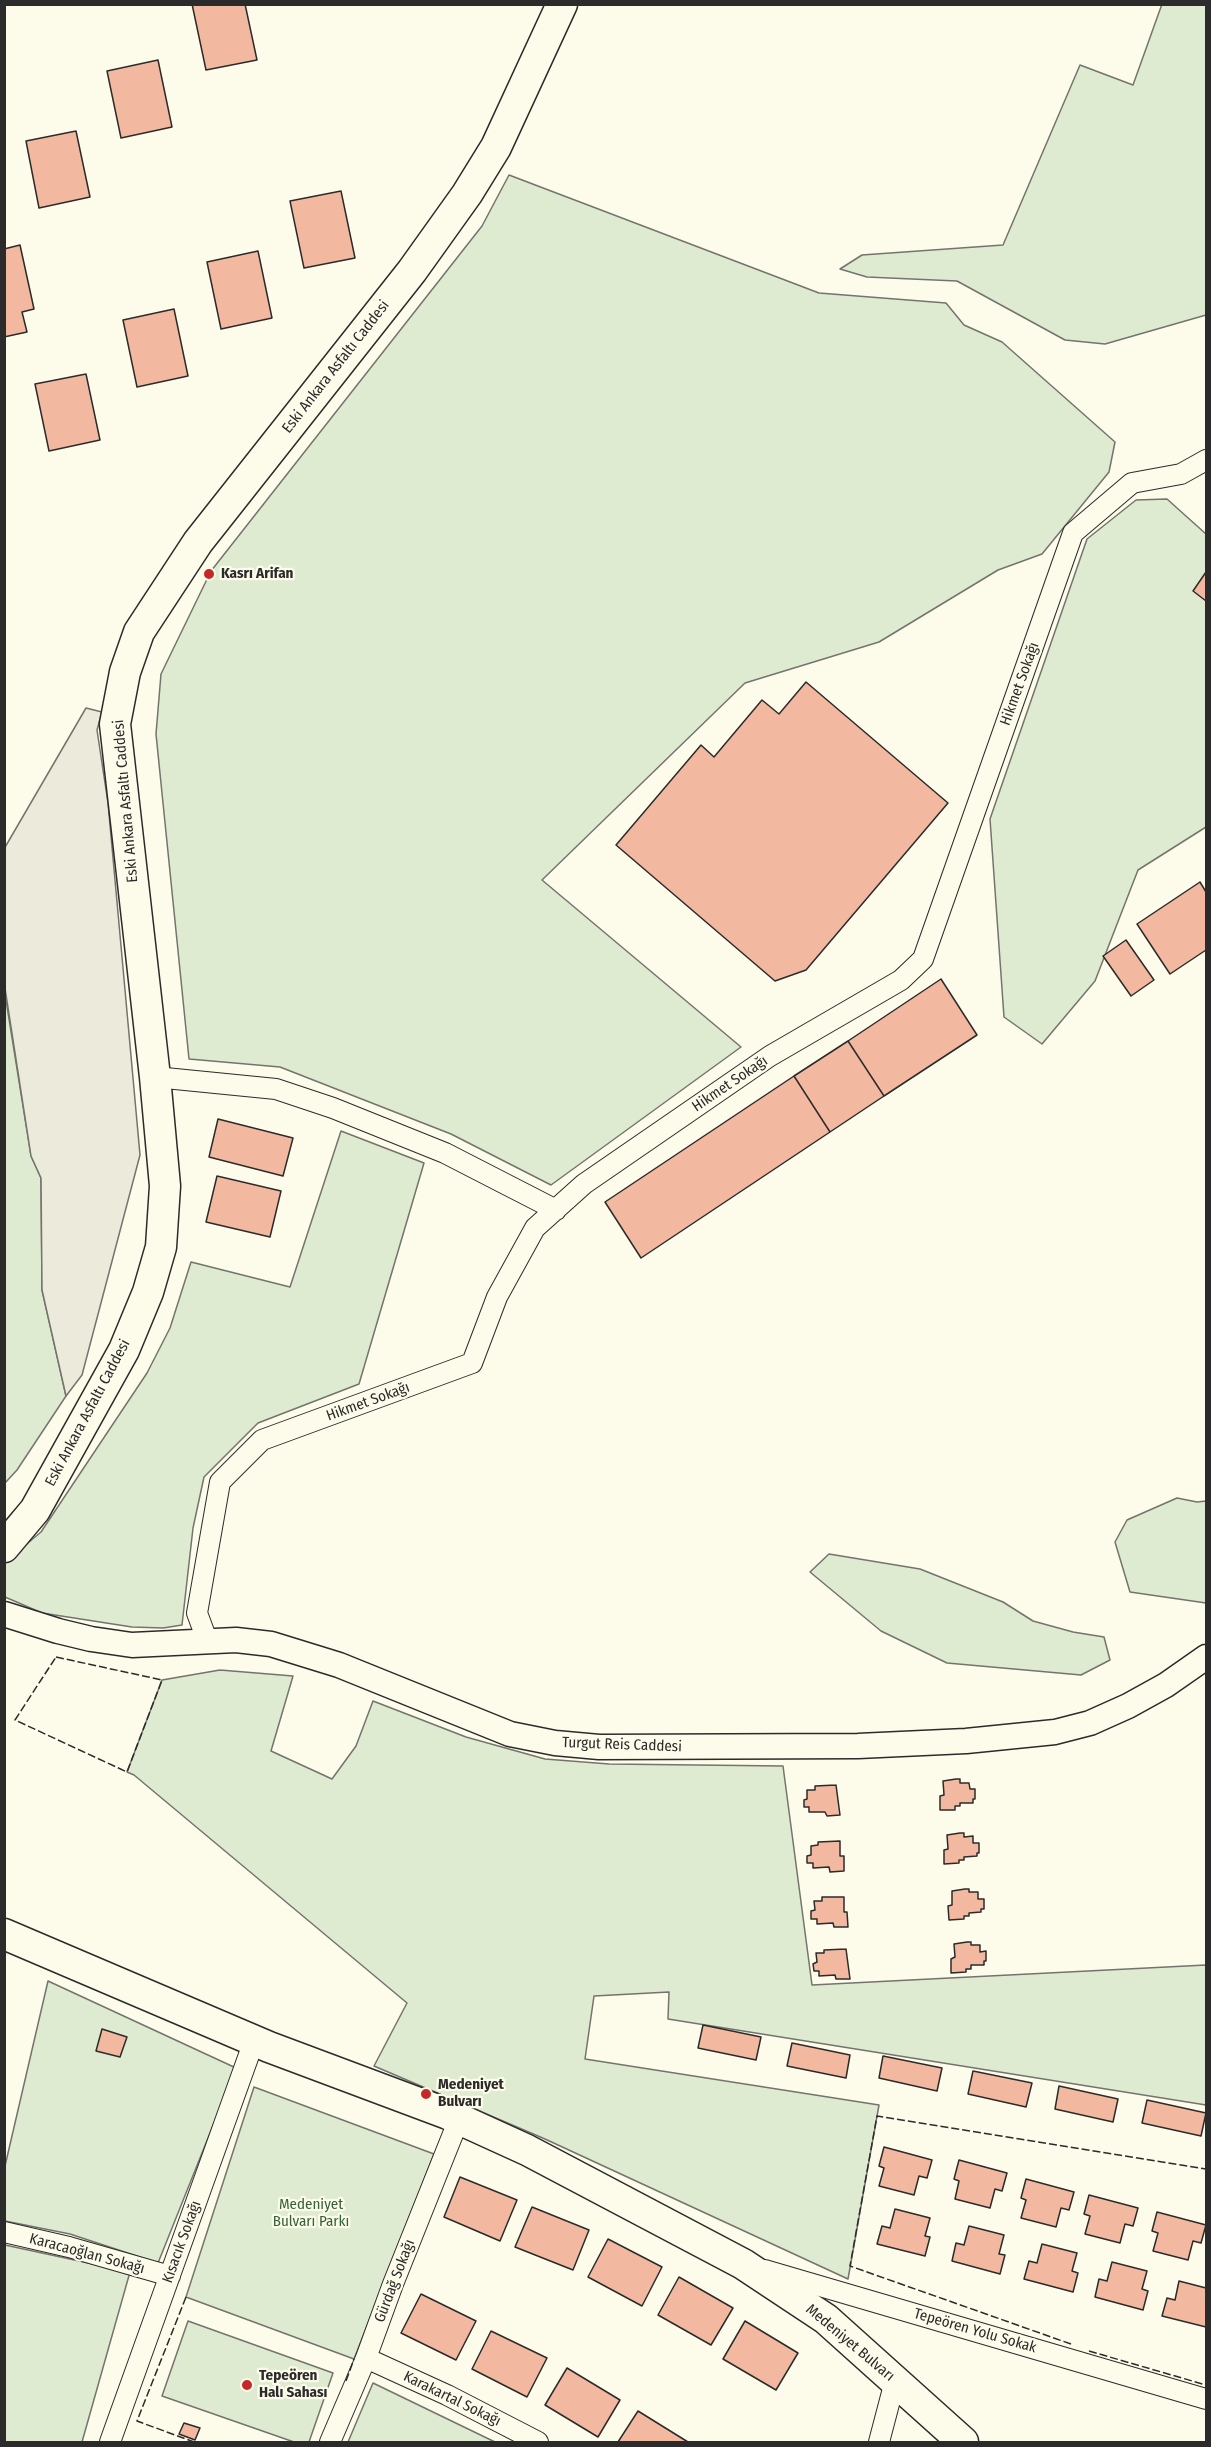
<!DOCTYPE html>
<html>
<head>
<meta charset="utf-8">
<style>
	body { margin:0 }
	#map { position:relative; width:1211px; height:2447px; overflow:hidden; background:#fdfbea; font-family:"Fira Sans Condensed",sans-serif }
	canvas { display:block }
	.frame { position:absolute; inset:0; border:6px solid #2b2b2b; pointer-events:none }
</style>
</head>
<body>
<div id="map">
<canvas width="1211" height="2447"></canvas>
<div class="frame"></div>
</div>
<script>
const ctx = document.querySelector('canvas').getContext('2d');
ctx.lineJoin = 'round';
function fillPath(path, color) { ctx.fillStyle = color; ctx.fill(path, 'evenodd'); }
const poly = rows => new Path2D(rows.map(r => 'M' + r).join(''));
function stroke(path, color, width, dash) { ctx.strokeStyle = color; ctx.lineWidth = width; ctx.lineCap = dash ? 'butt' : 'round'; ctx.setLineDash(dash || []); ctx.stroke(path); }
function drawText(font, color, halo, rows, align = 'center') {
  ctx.font = font + ' "Fira Sans Condensed",sans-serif'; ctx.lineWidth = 4.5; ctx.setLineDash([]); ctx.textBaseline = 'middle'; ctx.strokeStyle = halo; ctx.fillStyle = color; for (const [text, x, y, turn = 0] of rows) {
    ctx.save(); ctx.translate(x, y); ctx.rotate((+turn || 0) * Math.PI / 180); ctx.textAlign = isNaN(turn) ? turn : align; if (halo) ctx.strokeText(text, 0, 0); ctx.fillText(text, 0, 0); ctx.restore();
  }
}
const green = poly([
	[1162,4,1206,5,1206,315,1105,344,1065,340,957,281,867,277,840,269,862,255,1003,245,1080,65,1133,85,1162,4],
	[509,175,819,293,946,303,964,325,1002,342,1115,442,1109,472,1042,554,998,570,879,642,745,683,542,880,741,1047,551,1185,451,1134,280,1067,189,1059,156,734,161,674,211,571,482,226,509,175],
	[1167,499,1206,534,1206,827,1138,870,1095,981,1042,1044,1004,1017,990,819,1087,539,1136,500,1167,499],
	[4,988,31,1156,41,1178,42,1290,66,1396,17,1470,5,1483,4,988],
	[341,1131,424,1163,359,1384,258,1423,204,1477,193,1528,182,1625,163,1628,132,1627,42,1613,5,1597,4,1563,41,1532,147,1373,170,1328,191,1262,290,1287,341,1131],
	[1177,1498,1197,1502,1206,1501,1206,1603,1130,1592,1115,1542,1127,1520,1177,1498],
	[829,1554,920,1569,1003,1602,1033,1621,1073,1632,1104,1637,1110,1660,1081,1675,947,1663,881,1631,810,1572,829,1554],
	[220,1670,293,1676,271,1751,332,1779,356,1746,373,1701,466,1737,545,1759,609,1764,783,1766,812,1985,1206,1965,1206,2105,668,2019,669,1992,594,1996,585,2059,879,2105,848,2279,545,2139,374,2066,407,2003,134,1775,127,1772,162,1680,220,1670],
	[48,1981,236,2068,158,2263,70,2234,5,2221,5,2166,48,1981],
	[254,2087,434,2154,354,2359,186,2297,254,2087],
	[5,2245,130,2272,82,2442,5,2442,5,2245],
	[188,2321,333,2373,309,2442,294,2442,162,2396,188,2321],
	[373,2383,495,2442,496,2442,348,2442,373,2383]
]);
const parking = poly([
	[86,708,102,712,97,730,108,803,140,1155,82,1375,66,1396,42,1290,41,1178,31,1156,5,988,4,849,86,708]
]);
const building = poly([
	[192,4,245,4,257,60,206,70,192,4],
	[158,60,172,127,121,138,107,71,158,60],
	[76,131,90,197,39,208,26,141,76,131],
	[341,191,355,258,304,268,290,201,341,191],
	[20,245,34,309,22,312,27,332,4,337,4,249,20,245],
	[258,251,272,318,221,329,207,262,258,251],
	[174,309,188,376,137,387,123,320,174,309],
	[86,374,100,440,49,451,35,384,86,374],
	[1206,572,1206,601,1193,591,1206,572],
	[806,682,948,803,806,970,775,981,616,845,701,745,714,757,762,700,779,714,806,682],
	[1200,882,1206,892,1206,950,1170,974,1137,924,1200,882],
	[1126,940,1154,980,1131,996,1103,956,1126,940],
	[941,979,977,1035,884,1096,848,1041,941,979],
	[848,1041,884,1096,830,1132,794,1076,848,1041],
	[794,1076,830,1132,641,1258,605,1202,794,1076],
	[218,1119,293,1138,283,1176,209,1157,218,1119],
	[217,1176,281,1191,270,1237,206,1222,217,1176],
	[956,1779,960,1779,960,1783,969,1783,970,1789,975,1789,975,1799,973,1799,973,1803,960,1803,960,1806,955,1806,955,1810,940,1810,940,1796,944,1795,943,1781,956,1779],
	[836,1785,840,1815,827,1816,825,1812,809,1812,809,1807,804,1807,804,1800,807,1799,807,1790,815,1790,815,1786,836,1785],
	[960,1833,964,1833,964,1837,973,1836,973,1843,979,1843,979,1853,977,1853,977,1856,964,1857,964,1860,959,1860,959,1863,944,1864,944,1850,948,1849,947,1835,960,1833],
	[840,1841,840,1856,844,1856,844,1871,830,1872,829,1867,813,1868,813,1863,807,1863,807,1856,811,1855,811,1846,818,1845,818,1842,840,1841],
	[965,1889,969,1889,969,1892,978,1892,978,1899,984,1899,984,1909,981,1909,981,1912,969,1913,969,1916,964,1916,964,1919,949,1920,948,1906,952,1905,952,1891,965,1889],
	[822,1897,844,1897,844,1912,847,1912,848,1927,834,1927,833,1923,817,1924,817,1919,811,1919,811,1911,815,1910,814,1901,822,1901,822,1897],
	[967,1942,971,1942,971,1945,980,1945,980,1952,986,1951,986,1961,984,1961,984,1965,971,1965,971,1969,966,1969,966,1972,951,1973,951,1959,955,1957,954,1944,967,1942],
	[846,1949,850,1979,836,1979,835,1975,819,1976,819,1971,814,1971,813,1964,817,1962,816,1953,824,1953,824,1950,846,1949],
	[703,2025,761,2037,756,2060,698,2048,703,2025],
	[102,2029,127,2037,120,2057,96,2051,102,2029],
	[792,2043,850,2055,846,2078,787,2066,792,2043],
	[883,2056,942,2068,937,2091,879,2078,883,2056],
	[973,2071,1032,2083,1026,2107,968,2094,973,2071],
	[1059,2086,1118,2099,1113,2122,1055,2109,1059,2086],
	[1147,2100,1206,2113,1201,2136,1142,2123,1147,2100],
	[884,2147,932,2160,927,2178,919,2176,914,2195,879,2186,884,2168,879,2166,884,2147],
	[959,2160,1007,2173,1002,2191,995,2189,990,2208,955,2199,959,2181,954,2179,959,2160],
	[460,2177,517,2200,500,2241,444,2217,460,2177],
	[1026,2179,1074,2192,1069,2210,1061,2208,1056,2227,1021,2218,1026,2200,1021,2198,1026,2179],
	[1089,2195,1138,2208,1133,2226,1125,2224,1120,2243,1085,2234,1090,2216,1084,2214,1089,2195],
	[532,2207,589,2230,573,2270,515,2247,532,2207],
	[895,2209,930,2218,925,2236,930,2237,925,2256,877,2244,882,2226,890,2228,895,2209],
	[1157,2212,1206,2225,1201,2243,1193,2241,1188,2260,1153,2251,1158,2233,1152,2231,1157,2212],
	[969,2226,1004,2235,999,2254,1005,2255,1000,2274,952,2261,956,2243,964,2245,969,2226],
	[608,2239,662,2267,642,2306,588,2277,608,2239],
	[1042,2244,1077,2253,1072,2271,1078,2273,1073,2292,1024,2279,1029,2261,1037,2263,1042,2244],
	[1112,2262,1147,2271,1142,2289,1148,2291,1143,2310,1095,2297,1099,2279,1107,2281,1112,2262],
	[679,2277,733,2308,711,2345,658,2315,679,2277],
	[1179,2281,1206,2288,1206,2327,1162,2316,1167,2298,1175,2300,1179,2281],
	[421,2294,476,2321,456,2360,401,2333,421,2294],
	[745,2321,798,2353,776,2390,723,2359,745,2321],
	[491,2331,547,2358,527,2397,472,2369,491,2331],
	[567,2368,620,2400,598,2437,545,2405,567,2368],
	[638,2411,688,2442,618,2442,638,2411],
	[184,2423,200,2428,195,2440,179,2434,184,2423]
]);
const minor = poly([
	[155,1077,276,1089,333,1108,445,1153,556,1210],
	[207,1640,197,1613,220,1482,262,1440,472,1363,497,1297,535,1228,584,1184,770,1056,901,980,923,959,1073,533,1132,483,1181,474,1206,460],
	[4,2232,69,2247,170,2276],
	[765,2270,1206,2399],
	[366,2358,447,2395,538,2442],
	[110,2442,254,2041],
	[330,2442,366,2358,393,2284,459,2119],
	[879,2442,895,2381]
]);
const tertiary = poly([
	[4,1614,58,1631,91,1639,132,1645,236,1640,271,1644,339,1665,510,1734,555,1743,599,1747,858,1746,966,1741,1055,1732,1090,1723,1128,1706,1166,1685,1206,1657]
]);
const primary = poly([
	[4,1547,35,1510,124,1350,148,1292,161,1247,165,1186,155,1077,115,724,125,672,139,632,198,542,412,271,467,194,496,147,562,4],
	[4,1934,269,2047,448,2114,527,2150,743,2264,826,2319,963,2442]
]);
const fence = poly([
	[56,1657,162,1680,127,1772,15,1720,56,1657],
	[186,2297,137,2421,194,2442],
	[1071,2344,850,2266,877,2116,1206,2169],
	[1089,2351,1206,2385],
	[346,2381,354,2359]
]);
const markers = [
	[209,574,6,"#c62828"],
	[426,2094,6,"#c62828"],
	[247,2385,6,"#c62828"]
];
const streetNames = [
	["Eski Ankara Asfaltı Caddesi",336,367,-52],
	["Hikmet Sokağı",1020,684,-70],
	["Eski Ankara Asfaltı Caddesi",126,801,-95],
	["Hikmet Sokağı",730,1084,-34],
	["Hikmet Sokağı",368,1402,-20],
	["Eski Ankara Asfaltı Caddesi",88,1413,-62],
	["Turgut Reis Caddesi",622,1745,2],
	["Kısacık Sokağı",182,2242,-70],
	["Karacaoğlan Sokağı",87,2254,15],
	["Gürdağ Sokağı",395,2281,-69],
	["Tepeören Yolu Sokak",975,2331,16],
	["Medeniyet Bulvarı",850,2343,40],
	["Karakartal Sokağı",452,2399,26]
];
const poiNames = [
	["Kasrı Arifan",221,574],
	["Medeniyet",438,2085],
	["Bulvarı",438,2102],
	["Tepeören",259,2376],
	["Halı Sahası",259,2393]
];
const parkNames = [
	["Medeniyet",311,2205],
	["Bulvarı Parkı",311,2222]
];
fillPath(green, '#deebd1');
stroke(green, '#74746e', 1.5);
fillPath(parking, '#eceadb');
stroke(parking, '#74746e', 1.5);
fillPath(building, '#f2b8a0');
stroke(building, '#2b2b2b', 1.5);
stroke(minor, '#2b2b2b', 22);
stroke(tertiary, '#2b2b2b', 27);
stroke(primary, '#2b2b2b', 33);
stroke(minor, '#fdfbea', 20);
stroke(tertiary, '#fdfbea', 24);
stroke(primary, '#fdfbea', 30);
stroke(fence, '#2b2b2b', 1.5, [8, 3]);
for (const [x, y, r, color] of markers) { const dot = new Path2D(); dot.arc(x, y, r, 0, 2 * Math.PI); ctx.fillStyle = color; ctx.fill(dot); stroke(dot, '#fdfbea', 2); }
drawText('15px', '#2b2b2b', '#fdfbea', streetNames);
drawText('bold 15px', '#2b2b2b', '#fdfbea', poiNames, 'left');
drawText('15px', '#34623c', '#fdfbea', parkNames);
</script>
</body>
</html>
